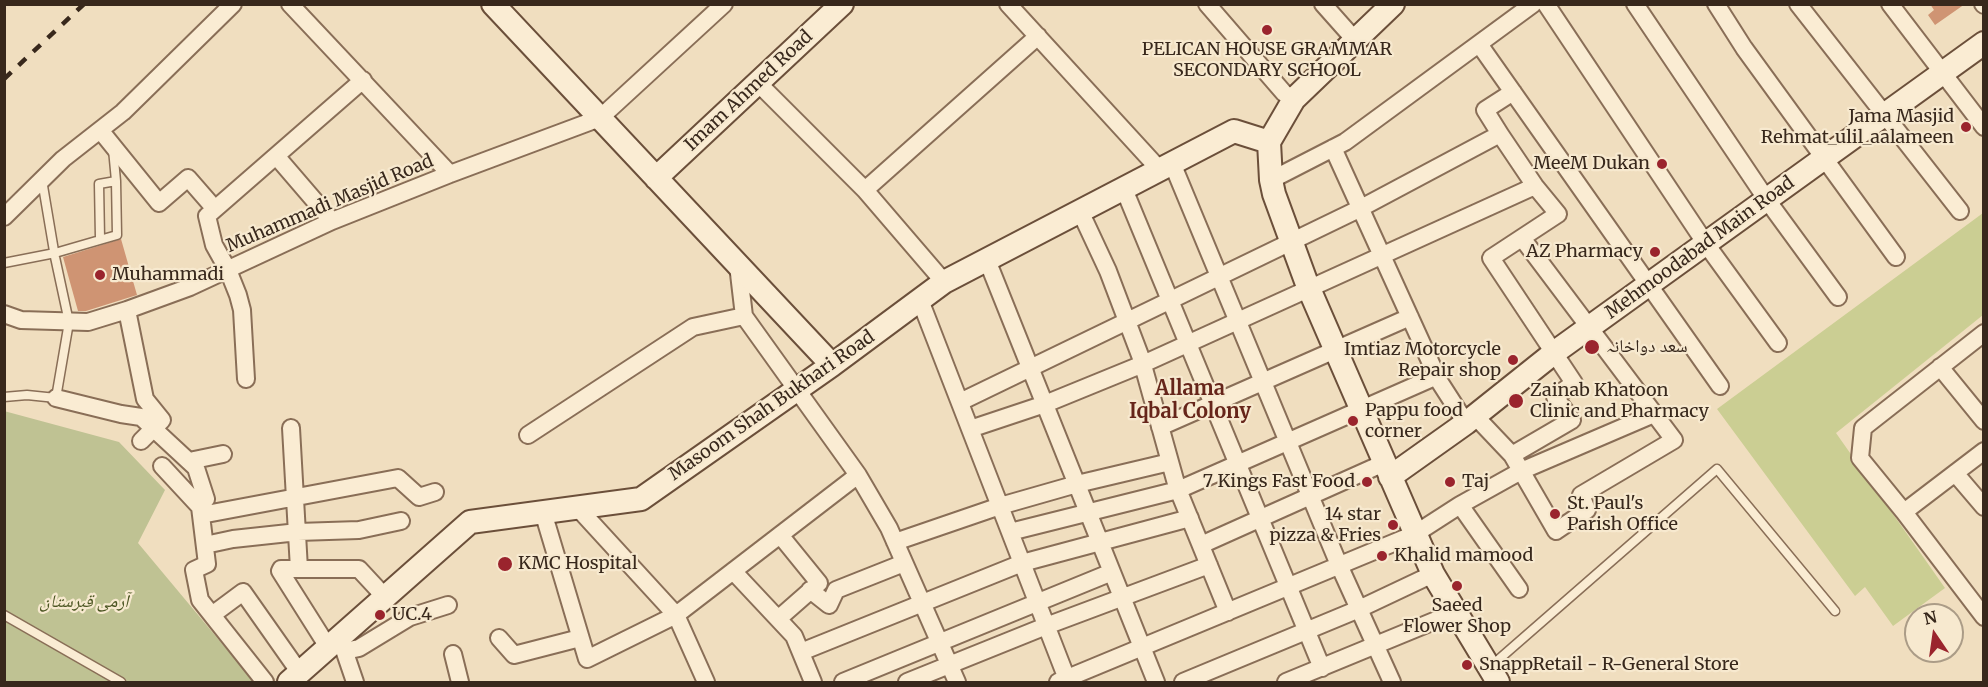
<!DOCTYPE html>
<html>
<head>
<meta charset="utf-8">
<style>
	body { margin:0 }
	#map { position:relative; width:1988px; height:687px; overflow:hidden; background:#f0debf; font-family:Merriweather,serif }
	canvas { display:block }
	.frame { position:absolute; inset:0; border:6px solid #38281c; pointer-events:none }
	.north { position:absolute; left:1904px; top:603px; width:60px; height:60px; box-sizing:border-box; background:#f7e9cf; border:2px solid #ab9c87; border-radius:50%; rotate:347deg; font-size:16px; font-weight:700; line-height:24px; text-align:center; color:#38281c }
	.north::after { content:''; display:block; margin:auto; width:21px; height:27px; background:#9a242d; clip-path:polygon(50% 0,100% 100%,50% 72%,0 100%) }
</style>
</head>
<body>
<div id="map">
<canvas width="1988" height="687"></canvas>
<div class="frame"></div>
<div class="north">N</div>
</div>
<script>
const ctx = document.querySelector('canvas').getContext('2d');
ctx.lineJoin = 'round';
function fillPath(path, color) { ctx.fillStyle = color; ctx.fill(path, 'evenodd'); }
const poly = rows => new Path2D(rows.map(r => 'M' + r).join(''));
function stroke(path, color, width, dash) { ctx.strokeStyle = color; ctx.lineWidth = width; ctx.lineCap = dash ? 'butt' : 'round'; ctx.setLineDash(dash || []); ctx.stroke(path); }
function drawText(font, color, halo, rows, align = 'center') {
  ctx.font = font + ' Merriweather,"Noto Naskh Arabic",serif'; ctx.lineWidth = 4.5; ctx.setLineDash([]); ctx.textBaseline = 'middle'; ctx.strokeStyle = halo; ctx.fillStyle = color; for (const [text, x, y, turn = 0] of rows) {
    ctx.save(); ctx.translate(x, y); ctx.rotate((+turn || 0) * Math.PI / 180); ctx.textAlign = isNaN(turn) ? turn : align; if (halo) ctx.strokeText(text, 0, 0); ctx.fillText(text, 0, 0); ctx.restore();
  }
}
const green = poly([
	[1983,213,1983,315,1836,433,1945,588,1893,626,1865,587,1855,596,1717,409]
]);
const cemetery = poly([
	[4,411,119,442,165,490,138,543,254,682,5,682]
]);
const building = poly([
	[1930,4,1965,4,1935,25,1928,15,1934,10],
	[121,239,137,295,86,311,78,311,63,257]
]);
const lane = poly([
	[100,238,99,184,116,181,113,149],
	[4,263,55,253,117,235,116,181],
	[4,397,27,395,56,398,69,322,55,257,42,180],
	[4,615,121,682],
	[1490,667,1717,469,1835,611]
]);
const street = poly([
	[290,4,450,174],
	[1008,4,1160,170],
	[1207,4,1284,93,1294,99],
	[1323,4,1355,40],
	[1546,4,1706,244,1778,343],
	[1635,4,1767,200,1838,297],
	[1716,4,1744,48,1896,257],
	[1798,4,1960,211],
	[1890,4,1984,127],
	[1983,4,1984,5],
	[1479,44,1720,386],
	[758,83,865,190,944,282],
	[100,130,159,203,188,178,215,209],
	[1500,134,1535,186,1558,214,1491,258,1574,383,1555,397,1572,420,1512,455],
	[1333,148,1439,381,1466,423],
	[277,157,332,221],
	[1172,163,1339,565,1392,682],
	[1271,180,1345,142,1533,4],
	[1124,189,1322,668],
	[865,190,1038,36],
	[1080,211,1108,271,1141,358,1177,487,1228,612],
	[4,217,63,159,123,112,233,4],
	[987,260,1156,682],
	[738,265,744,316,858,475,889,528,957,682],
	[920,300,1067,679],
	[127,310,145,399,162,420,141,441],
	[4,314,21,320,88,322,127,310,190,287,332,221,450,174,600,118,724,4],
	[1984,333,1863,428,1860,458,1904,512,1984,617],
	[1940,367,1984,421],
	[246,379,242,310,238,295,228,270,214,245,207,216,363,80],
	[56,398,121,414,141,417,196,468,206,499,200,507],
	[960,402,1361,208,1500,134,1485,110,1513,92],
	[1475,416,1512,455,1556,531,1587,510,1581,495,1674,440,1522,238],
	[1160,427,1410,317],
	[291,428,299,569],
	[970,429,1045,404,1143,364,1535,186],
	[528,435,693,327,744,316],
	[162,466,200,507,207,564,194,570,200,600,265,682],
	[196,468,194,460,223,454],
	[1955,473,1984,507],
	[1460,505,1519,589],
	[577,507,676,615,706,682],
	[543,512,587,659,676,615,858,475],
	[1904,512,1984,451],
	[201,515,398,478,419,497,435,492],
	[1010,532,1178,490,1437,376],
	[895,542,1000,506,1077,484,1170,462],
	[205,545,233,539,298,532,359,530,401,521],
	[1201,545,1384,463],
	[733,571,794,636,813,682],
	[810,590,829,605,836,590,904,563],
	[212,615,243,592,300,673],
	[778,619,819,583,780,535],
	[499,638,514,655,580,638],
	[341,641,355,682],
	[328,647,280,571,281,569,359,569,385,597],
	[345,651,359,648,410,617,448,605],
	[801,652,1022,563,1190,518],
	[453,654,460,682],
	[843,682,1112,572],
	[907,682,1046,626,1209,565],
	[1058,682,1415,534,1460,505,1521,471,1654,414],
	[1183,682,1359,609,1433,574],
	[1286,682,1456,612]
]);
const secondary = poly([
	[493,4,832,365],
	[1393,4,1294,99,1269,142,1271,180,1274,194,1307,284,1433,574,1498,682],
	[656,178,842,4],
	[1390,477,1466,423,1555,352,1984,43],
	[289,682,470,522,641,499,832,365,944,282,1234,131,1269,142]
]);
const rail = poly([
	[4,79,84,4]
]);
const markers = [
	[1267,30,6,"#9a242d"],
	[1966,127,6,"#9a242d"],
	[1662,164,6,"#9a242d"],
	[1655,252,6,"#9a242d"],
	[100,275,6,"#9a242d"],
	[1592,347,8,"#9a242d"],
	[1513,360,6,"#9a242d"],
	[1516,401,8,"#9a242d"],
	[1353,421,6,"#9a242d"],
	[1367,482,6,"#9a242d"],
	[1450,482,6,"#9a242d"],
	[1555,514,6,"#9a242d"],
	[1393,525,6,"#9a242d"],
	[1382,556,6,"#9a242d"],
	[505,564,8,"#9a242d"],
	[1457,586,6,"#9a242d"],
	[380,615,6,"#9a242d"],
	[1467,665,6,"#9a242d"]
];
const poiNames = [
	["PELICAN HOUSE GRAMMAR",1267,50,"center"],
	["SECONDARY SCHOOL",1267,71,"center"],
	["Jama Masjid",1954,117,"right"],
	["Rehmat_ulil_aalameen",1954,138,"right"],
	["MeeM Dukan",1650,164,"right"],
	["AZ Pharmacy",1643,252,"right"],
	["Muhammadi",112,275],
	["سعد دواخانہ",1606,347],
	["Imtiaz Motorcycle",1501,350,"right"],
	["Repair shop",1501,371,"right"],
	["Zainab Khatoon",1530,391],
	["Clinic and Pharmacy",1530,412],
	["Pappu food",1365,411],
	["corner",1365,432],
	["7 Kings Fast Food",1355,482,"right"],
	["Taj",1462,482],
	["St. Paul's",1567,504],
	["Parish Office",1567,525],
	["14 star",1381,515,"right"],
	["pizza & Fries",1381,536,"right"],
	["Khalid mamood",1394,556],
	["KMC Hospital",518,564],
	["Saeed",1457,606,"center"],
	["Flower Shop",1457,627,"center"],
	["UC.4",392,615],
	["SnappRetail - R-General Store",1479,665]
];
const streetNames = [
	["Imam Ahmed Road",749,91,-43],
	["Muhammadi Masjid Road",330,204,-23],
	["Mehmoodabad Main Road",1700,248,-36],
	["Masoom Shah Bukhari Road",772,406,-35]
];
const parkNames = [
	["آرمی قبرستان",84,602]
];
const neighbourhoodNames = [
	["Allama",1190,389],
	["Iqbal Colony",1190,412]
];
fillPath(green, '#cbce93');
fillPath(cemetery, '#bfc293');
fillPath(building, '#cf9473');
stroke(lane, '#896e57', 11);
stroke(street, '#896e57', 20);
stroke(secondary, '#6b4f3a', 26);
stroke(lane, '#faecd3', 8);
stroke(street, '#faecd3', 16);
stroke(secondary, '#faecd3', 22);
stroke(rail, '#38281c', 4.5, [10, 10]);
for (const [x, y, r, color] of markers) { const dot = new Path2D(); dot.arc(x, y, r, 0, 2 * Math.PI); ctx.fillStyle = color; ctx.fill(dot); stroke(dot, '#f7e9cf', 2); }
drawText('18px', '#38281c', '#f7e9cf', poiNames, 'left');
drawText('18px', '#38281c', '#f7e9cf', streetNames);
drawText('italic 18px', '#4b5522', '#f7e9cf', parkNames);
drawText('bold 20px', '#66251a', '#f7e9cf', neighbourhoodNames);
</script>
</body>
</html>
